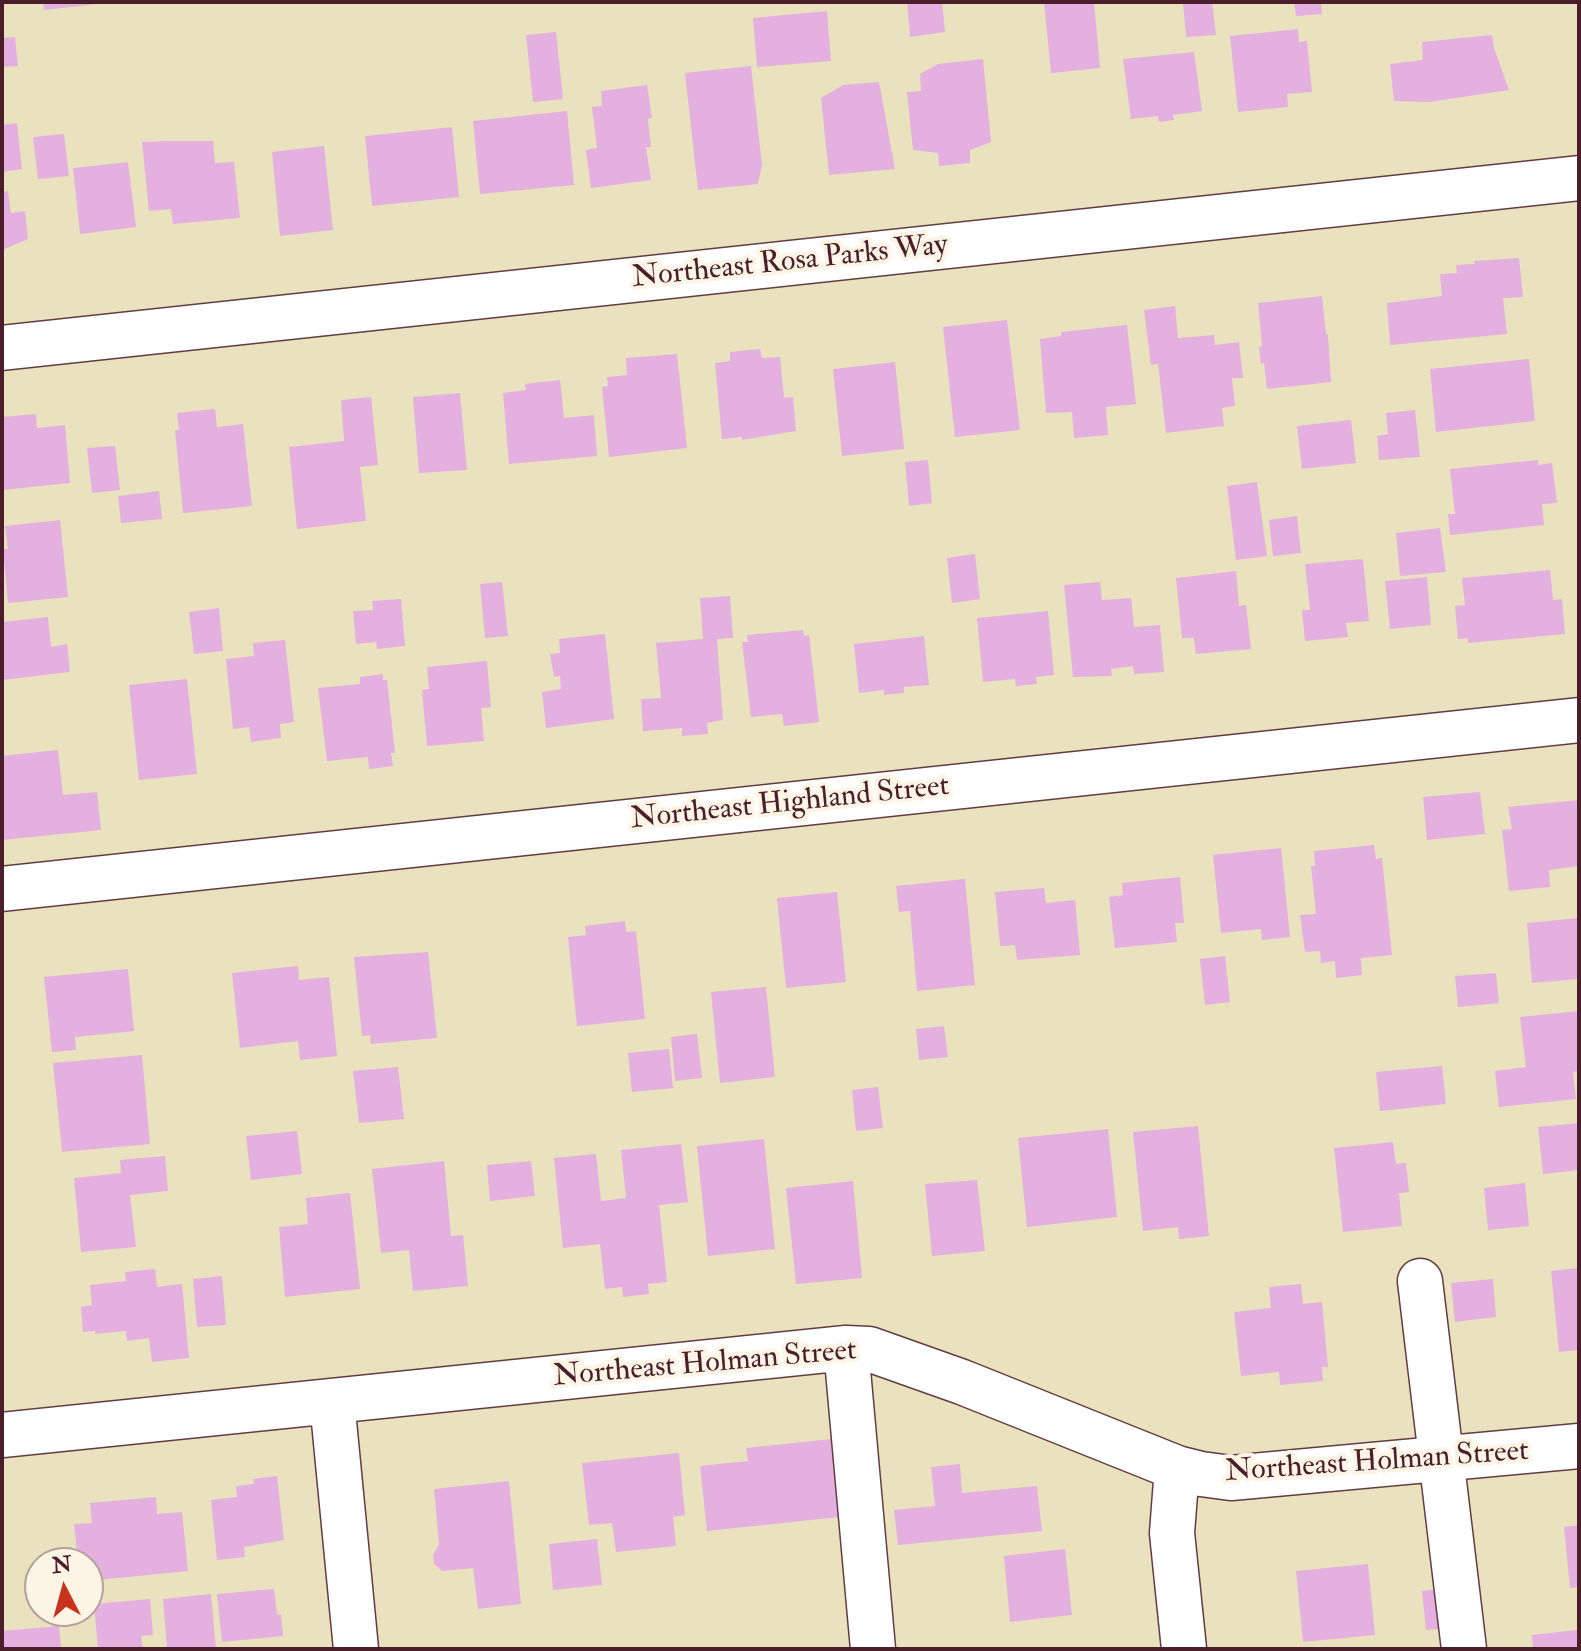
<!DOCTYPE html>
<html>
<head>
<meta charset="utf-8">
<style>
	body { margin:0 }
	#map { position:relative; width:1581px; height:1651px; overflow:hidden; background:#eae2bf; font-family:"IM FELL Double Pica",serif }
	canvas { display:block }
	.frame { position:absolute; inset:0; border:4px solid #4a1f2b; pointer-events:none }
	.north { position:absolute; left:24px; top:1547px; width:80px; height:80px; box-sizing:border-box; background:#fcf5e5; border:2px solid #b59f9b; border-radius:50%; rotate:354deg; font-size:22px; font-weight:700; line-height:32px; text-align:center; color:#4a1f2b }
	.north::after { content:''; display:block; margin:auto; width:28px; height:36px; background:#c8321e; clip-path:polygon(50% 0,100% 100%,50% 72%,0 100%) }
</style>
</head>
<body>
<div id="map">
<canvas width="1581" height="1651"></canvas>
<div class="frame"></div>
<div class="north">N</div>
</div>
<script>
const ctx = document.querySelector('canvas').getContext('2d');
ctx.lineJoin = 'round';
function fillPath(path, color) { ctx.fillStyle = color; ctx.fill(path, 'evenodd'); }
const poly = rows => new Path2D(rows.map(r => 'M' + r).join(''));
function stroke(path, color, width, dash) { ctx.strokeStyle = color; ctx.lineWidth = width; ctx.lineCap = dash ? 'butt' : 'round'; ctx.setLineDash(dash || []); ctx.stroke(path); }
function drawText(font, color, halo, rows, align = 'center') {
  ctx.font = font + ' "IM FELL Double Pica",serif'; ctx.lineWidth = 8; ctx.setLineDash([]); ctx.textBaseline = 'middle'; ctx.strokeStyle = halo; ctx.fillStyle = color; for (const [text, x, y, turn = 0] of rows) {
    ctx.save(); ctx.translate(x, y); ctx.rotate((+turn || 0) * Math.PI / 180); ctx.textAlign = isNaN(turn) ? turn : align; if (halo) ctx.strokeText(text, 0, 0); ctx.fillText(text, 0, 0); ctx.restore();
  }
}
const building = poly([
	[43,2,98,2,98,4,44,10],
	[907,2,942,2,945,32,910,37],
	[1044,2,1094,2,1100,68,1051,73],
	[1183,2,1212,2,1216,35,1186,37],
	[1294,2,1321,2,1322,14,1296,16],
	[827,11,831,61,757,67,753,18],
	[1298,29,1299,42,1307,41,1312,92,1287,94,1288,107,1238,112,1230,36],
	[556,32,563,99,533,102,526,35],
	[1492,35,1494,48,1509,90,1429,102,1394,101,1390,64,1423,60,1422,42],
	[15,37,18,66,2,67,2,38],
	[1194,52,1202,111,1173,115,1174,120,1159,122,1158,116,1131,119,1123,59],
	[983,59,991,142,970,150,970,163,939,166,938,153,913,150,907,92,921,91,920,74,938,64],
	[751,66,762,165,758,184,698,190,685,73],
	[879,82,895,169,829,175,821,98,843,85],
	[647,85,652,118,648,119,651,147,646,147,651,180,591,188,586,150,597,148,592,107,602,106,601,91],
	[567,111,574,185,480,194,473,121],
	[17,123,22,169,2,172,2,125],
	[452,127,459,197,372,206,365,136],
	[64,134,69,176,38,179,33,137],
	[167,141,213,141,215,163,234,162,240,218,173,224,171,209,149,211,142,142],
	[324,146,333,230,280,236,272,152],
	[128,162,136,227,80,234,73,168],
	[8,191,11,213,25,211,28,239,2,250,2,192],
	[1519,258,1523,297,1503,298,1507,334,1390,345,1387,303,1442,296,1440,274,1457,273,1456,265,1475,264,1474,261],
	[1322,296,1326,334,1328,334,1331,382,1267,389,1264,363,1261,364,1259,347,1262,346,1258,303],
	[1175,306,1178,338,1214,335,1215,345,1239,342,1243,378,1232,378,1235,406,1222,408,1224,426,1166,433,1158,364,1151,365,1144,310],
	[1007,320,1020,430,955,437,943,327],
	[1127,325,1136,404,1106,407,1108,435,1074,438,1072,412,1046,413,1040,339,1061,336,1061,332],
	[760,349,762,358,780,357,784,398,793,397,796,431,742,440,742,437,722,439,715,363,730,361,730,352],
	[677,354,687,448,609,457,602,387,608,386,607,377,627,375,626,358],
	[1529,359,1535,421,1436,432,1430,369],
	[895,362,904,449,842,456,833,369],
	[560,380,564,418,594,415,597,456,509,464,503,393,526,390,525,384],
	[460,393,467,470,419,473,413,397],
	[371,397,378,465,360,467,366,521,297,529,289,447,344,441,341,400],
	[215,409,217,427,243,424,252,506,183,513,175,430,179,430,177,413],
	[1415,410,1420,457,1379,460,1377,436,1388,434,1386,413],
	[36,414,37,428,65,425,70,483,2,490,2,417],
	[1351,420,1356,463,1302,469,1297,426],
	[115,446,120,490,92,493,87,448],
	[928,460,932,503,909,506,905,462],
	[1538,460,1538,465,1552,463,1557,503,1542,504,1544,525,1450,535,1448,514,1455,514,1450,469],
	[1257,482,1267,556,1236,560,1227,486],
	[159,491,162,519,121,523,118,496],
	[1297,516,1301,553,1273,556,1269,520],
	[60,520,68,597,8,603,3,549,8,549,5,526],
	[1440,528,1446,572,1400,576,1396,533],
	[975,554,980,599,952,603,947,558],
	[1363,559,1369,621,1346,623,1348,637,1305,641,1302,610,1310,610,1305,564],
	[1550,570,1553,600,1562,599,1565,634,1468,643,1468,638,1458,639,1455,606,1465,605,1462,578],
	[1236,571,1239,606,1246,605,1251,649,1196,654,1194,638,1182,638,1176,578],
	[1427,577,1431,625,1390,629,1385,581],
	[502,582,508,636,485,638,480,584],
	[1100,582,1102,600,1131,598,1134,627,1160,625,1164,672,1134,674,1133,666,1111,669,1112,676,1073,677,1064,585],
	[730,596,733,638,717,639,723,720,707,723,708,734,682,736,682,728,643,731,641,699,661,698,656,643,703,639,700,598],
	[401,599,405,646,377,649,376,642,356,644,353,611,373,610,372,601],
	[219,608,223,651,194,654,189,612],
	[1048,611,1054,675,1036,677,1037,684,1016,686,1015,679,983,682,977,618],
	[48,617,51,647,67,644,70,672,2,680,2,622],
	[803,630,804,636,809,635,819,722,784,726,782,714,751,717,742,642,748,642,747,635],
	[605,634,614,719,546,728,542,692,561,689,560,676,554,677,550,654,560,653,559,639],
	[924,636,929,685,904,687,904,693,884,695,884,690,859,693,854,644],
	[285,640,294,722,280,724,281,738,251,742,249,727,233,729,226,659,254,656,253,643],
	[487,661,491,707,481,708,484,741,427,746,422,690,429,689,427,667],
	[383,674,383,680,387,680,395,753,391,753,393,766,369,769,368,757,327,761,318,688,360,684,360,677],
	[187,679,197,774,139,780,129,685],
	[58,750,63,795,97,792,101,830,2,840,2,756],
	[1480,792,1485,834,1427,840,1423,797],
	[1579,800,1579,866,1549,870,1550,887,1509,891,1502,830,1512,829,1508,807],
	[1374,845,1376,859,1382,858,1392,955,1361,958,1362,975,1336,978,1335,961,1321,963,1320,951,1305,952,1300,915,1316,914,1311,866,1315,866,1314,851],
	[1281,848,1290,937,1262,940,1261,929,1221,933,1213,855],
	[1180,877,1184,923,1175,923,1177,942,1115,948,1109,897,1123,895,1122,883],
	[965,879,975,985,917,991,910,911,899,912,896,886],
	[1044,888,1046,903,1075,900,1080,955,1017,960,1015,945,1000,946,995,892],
	[837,892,846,982,786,988,777,898],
	[1579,918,1579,979,1532,983,1527,923],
	[625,921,626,932,636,931,645,1019,577,1026,568,937,586,935,585,926],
	[428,952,437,1038,371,1044,370,1035,362,1036,354,957],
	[1225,956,1230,1002,1205,1005,1200,959],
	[298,966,299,980,329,977,337,1056,300,1060,298,1041,240,1048,232,973],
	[128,969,134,1031,75,1037,76,1050,52,1052,44,977],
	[1496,973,1499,1003,1458,1007,1455,976],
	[766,987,775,1077,720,1083,711,992],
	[1579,1011,1579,1071,1573,1072,1576,1099,1499,1107,1495,1071,1526,1067,1520,1017],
	[944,1026,948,1057,919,1060,916,1029],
	[697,1034,702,1078,675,1081,671,1037],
	[669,1049,673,1088,632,1092,628,1053],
	[142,1055,150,1144,62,1152,53,1063],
	[1442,1066,1446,1104,1380,1111,1376,1072],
	[398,1067,404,1119,359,1123,353,1071],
	[878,1087,883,1128,856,1131,852,1090],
	[1579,1123,1579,1170,1543,1174,1538,1127],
	[1198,1126,1209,1236,1179,1239,1178,1227,1143,1231,1133,1132],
	[1108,1129,1117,1217,1027,1227,1018,1138],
	[297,1131,302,1174,251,1180,246,1136],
	[764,1139,775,1249,708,1256,697,1146],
	[1393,1142,1396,1164,1406,1163,1409,1192,1399,1193,1402,1226,1343,1232,1334,1148],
	[681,1144,688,1202,659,1205,667,1282,648,1284,649,1294,623,1297,622,1287,605,1289,600,1244,563,1248,554,1158,596,1154,601,1201,626,1198,621,1150],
	[165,1156,168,1191,130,1195,136,1247,81,1252,74,1178,121,1173,120,1160],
	[444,1161,451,1236,463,1235,468,1286,413,1291,409,1250,381,1253,372,1169],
	[531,1161,535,1196,490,1201,487,1165],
	[977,1180,985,1251,932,1256,925,1184],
	[853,1181,862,1278,796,1284,786,1188],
	[1525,1183,1529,1226,1488,1230,1484,1188],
	[350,1193,360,1289,285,1297,279,1227,308,1224,306,1198],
	[1579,1268,1579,1350,1559,1352,1551,1271],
	[155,1269,157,1287,182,1284,189,1358,152,1362,149,1338,127,1341,126,1331,95,1334,95,1331,83,1332,81,1307,92,1305,90,1285,126,1281,125,1272],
	[222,1276,226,1325,197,1327,193,1279],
	[1493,1279,1496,1317,1455,1322,1451,1283],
	[1301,1284,1303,1304,1322,1302,1328,1367,1322,1367,1323,1381,1280,1385,1279,1372,1241,1376,1234,1312,1271,1308,1269,1287],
	[841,1438,849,1516,707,1531,700,1466,748,1461,746,1448],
	[679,1453,685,1515,673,1517,676,1546,616,1552,612,1523,589,1525,582,1463],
	[960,1464,962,1493,1037,1486,1042,1531,898,1545,894,1510,935,1506,931,1467],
	[277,1476,284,1540,244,1547,245,1557,217,1560,211,1500,237,1497,236,1486,254,1484,253,1479],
	[509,1481,521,1604,478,1609,473,1568,442,1571,434,1564,433,1555,439,1544,434,1489],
	[156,1497,157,1514,182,1512,188,1571,88,1581,88,1563,78,1563,74,1524,92,1523,90,1503],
	[1579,1525,1579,1587,1570,1588,1564,1527],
	[597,1539,602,1585,553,1590,549,1544],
	[1065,1549,1072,1615,1010,1622,1004,1556],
	[1368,1564,1375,1635,1303,1642,1296,1571],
	[1449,1588,1453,1628,1426,1630,1422,1591],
	[274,1589,277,1615,281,1614,283,1636,222,1642,217,1594],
	[211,1594,216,1649,167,1649,163,1599],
	[150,1599,153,1635,141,1636,143,1649,98,1649,94,1604],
	[59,1626,61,1649,2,1649,2,1631],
	[1577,1630,1579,1649,1533,1649,1532,1635]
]);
const minor = poly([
	[2,348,1579,178],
	[2,889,1579,720],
	[1420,1281,1464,1649],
	[846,1348,873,1649],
	[332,1401,356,1649],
	[2,1435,846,1348,869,1349,962,1382,1177,1468,1201,1474,1231,1478,1579,1446],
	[1177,1468,1172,1533,1184,1649]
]);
const streetNames = [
	["Northeast Rosa Parks Way",790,263,-6],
	["Northeast Highland Street",790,804,-6],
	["Northeast Holman Street",705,1365,-5],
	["Northeast Holman Street",1377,1463,-4]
];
fillPath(building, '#e4b0df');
stroke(minor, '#623c41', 47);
stroke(minor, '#fff', 44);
drawText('30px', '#4a1f2b', '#fcf5e5', streetNames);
</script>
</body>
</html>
